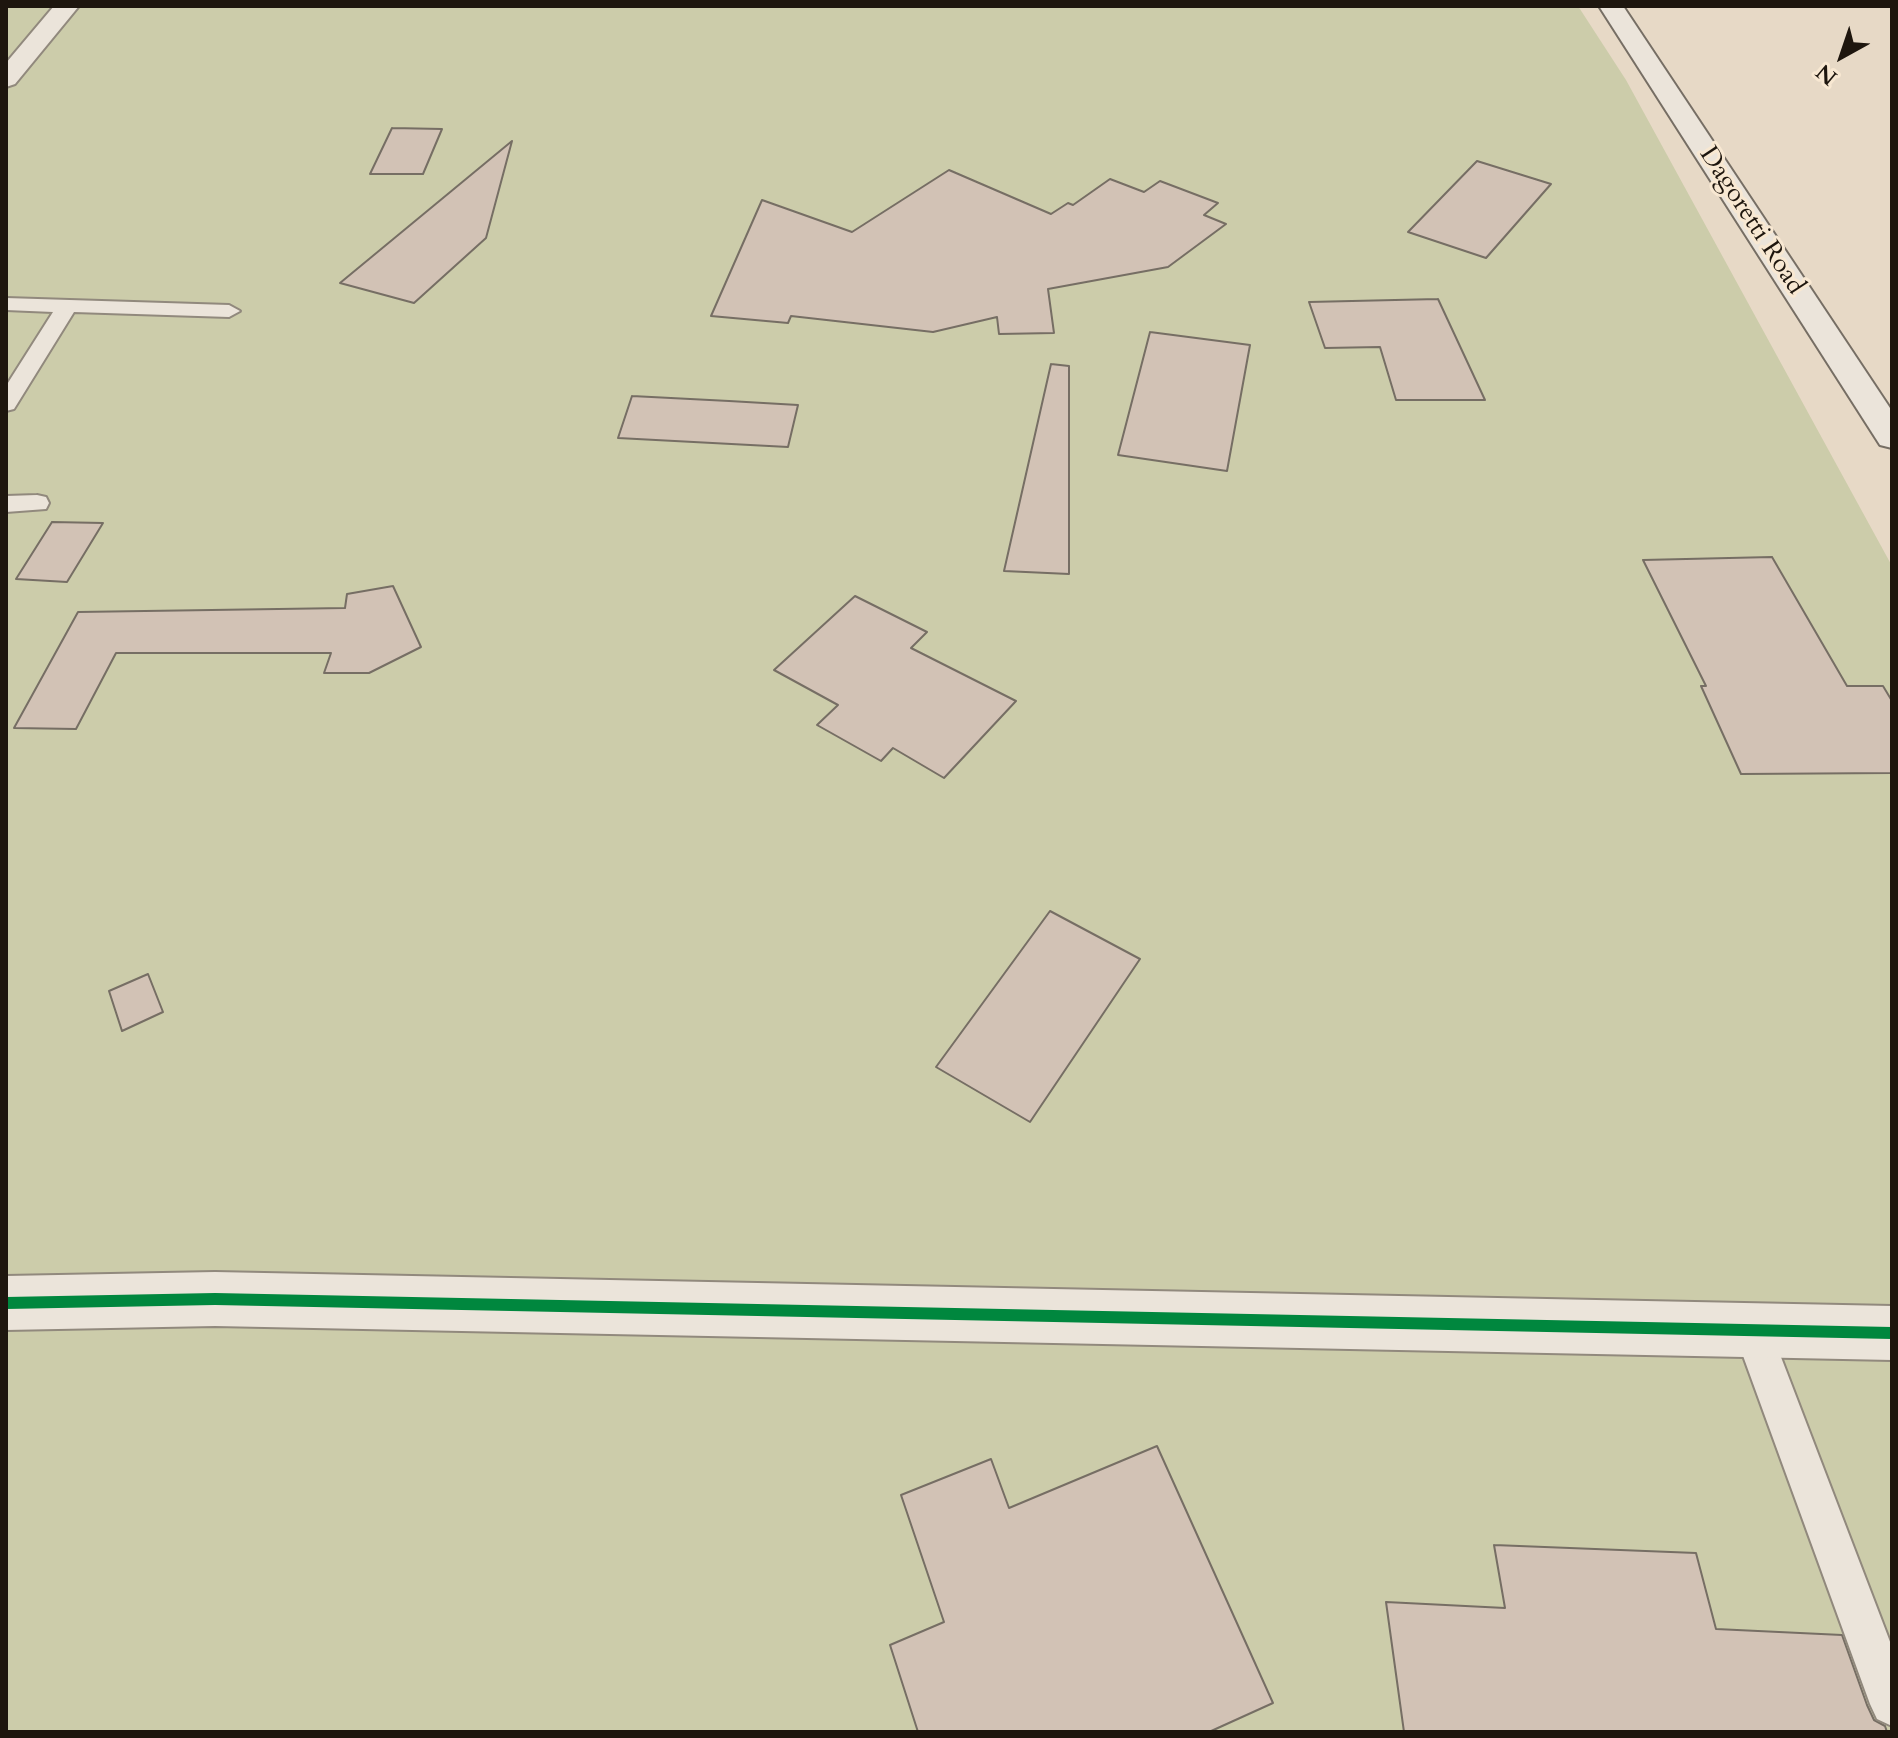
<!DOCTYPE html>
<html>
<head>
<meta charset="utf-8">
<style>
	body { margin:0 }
	#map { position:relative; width:1898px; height:1738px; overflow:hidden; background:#e7d9c6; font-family:Cardo,serif }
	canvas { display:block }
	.frame { position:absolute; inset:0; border:8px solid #1e160e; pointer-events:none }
	.north { position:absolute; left:1802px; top:16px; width:80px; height:80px; -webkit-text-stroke:6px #f8e8d2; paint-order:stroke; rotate:220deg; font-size:22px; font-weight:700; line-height:32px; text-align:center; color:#1e160e }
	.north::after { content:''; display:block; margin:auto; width:28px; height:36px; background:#1e160e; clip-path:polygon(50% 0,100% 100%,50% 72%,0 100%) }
</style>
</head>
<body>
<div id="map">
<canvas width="1898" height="1738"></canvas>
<div class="frame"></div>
<div class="north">N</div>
</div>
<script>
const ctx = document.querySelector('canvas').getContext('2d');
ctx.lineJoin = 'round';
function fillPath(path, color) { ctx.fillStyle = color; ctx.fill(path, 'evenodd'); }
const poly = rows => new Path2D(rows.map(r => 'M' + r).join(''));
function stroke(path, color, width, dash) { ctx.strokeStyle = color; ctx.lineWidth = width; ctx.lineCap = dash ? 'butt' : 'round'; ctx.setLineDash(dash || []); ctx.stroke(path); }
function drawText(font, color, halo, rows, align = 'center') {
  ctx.font = font + ' Cardo,serif'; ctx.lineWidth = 6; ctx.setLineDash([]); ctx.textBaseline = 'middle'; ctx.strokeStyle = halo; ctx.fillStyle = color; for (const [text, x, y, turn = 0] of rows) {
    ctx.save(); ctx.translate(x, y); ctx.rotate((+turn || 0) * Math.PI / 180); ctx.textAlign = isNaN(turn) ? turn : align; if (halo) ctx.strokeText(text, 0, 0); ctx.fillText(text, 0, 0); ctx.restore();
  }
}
const green = poly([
	[6,6,1578,6,1626,80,1892,566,1892,1732,6,1732]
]);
const building = poly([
	[392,128,442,129,423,174,370,174,392,128],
	[512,141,486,238,414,303,340,283,512,141],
	[1477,161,1551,184,1486,258,1408,232,1477,161],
	[949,170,1051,214,1068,203,1073,205,1110,179,1144,192,1160,181,1218,203,1204,215,1226,224,1168,267,1048,289,1054,333,999,334,997,317,933,332,791,316,788,323,711,316,762,200,852,232,949,170],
	[1438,299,1485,400,1396,400,1380,347,1325,348,1309,302,1438,299],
	[1150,332,1250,345,1227,471,1118,455,1150,332],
	[1051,364,1069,366,1069,574,1004,571,1051,364],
	[632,396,729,401,798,405,788,447,618,438,632,396],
	[52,522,103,523,67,582,16,579,52,522],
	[1772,557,1847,686,1883,686,1892,701,1892,773,1741,774,1701,686,1706,686,1643,560,1772,557],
	[393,586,421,647,369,673,324,673,331,653,116,653,76,729,14,728,78,612,345,608,347,594,393,586],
	[855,596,927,632,911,648,1016,701,944,778,893,748,881,761,817,725,838,705,774,670,855,596],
	[1050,911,1140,959,1030,1122,936,1067,1050,911],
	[148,974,163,1012,122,1031,109,991,148,974],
	[1157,1446,1273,1703,1209,1732,918,1732,890,1645,944,1622,901,1495,991,1459,1009,1508,1157,1446],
	[1494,1545,1696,1553,1716,1629,1842,1635,1867,1705,1874,1720,1885,1726,1887,1732,1404,1732,1386,1602,1505,1608,1494,1545]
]);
const lane = poly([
	[6,298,229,305,240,311,229,317,74,312,14,409,6,411,6,386,53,312,6,310,6,298],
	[37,495,46,497,49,503,46,509,6,512,6,496,37,495],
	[1753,1312,1766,1318,1892,1647,1892,1726,1877,1719,1870,1704,1734,1331,1740,1318,1753,1312]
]);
const street = poly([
	[54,6,79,6,15,84,6,87,6,63,54,6],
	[215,1272,1892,1306,1892,1360,215,1326,6,1330,6,1276,215,1272]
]);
const secondary = poly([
	[1599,6,1623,6,1892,411,1892,448,1880,445,1599,6]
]);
const cycleway = poly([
	[215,1293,1892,1327,1892,1339,215,1305,6,1309,6,1297,215,1293]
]);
const farStreetnames = [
	["Dagoretti Road",1751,221,57]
];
fillPath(green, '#cca');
fillPath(building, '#d2c2b5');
stroke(building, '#766e64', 2);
stroke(lane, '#91897d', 4);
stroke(street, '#91897d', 4);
stroke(secondary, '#766e64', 4);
fillPath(lane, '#ebe4da');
fillPath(street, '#ebe4da');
fillPath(secondary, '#ebe4da');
fillPath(cycleway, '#00873e');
drawText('26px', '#1e160e', '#f8e8d2', farStreetnames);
</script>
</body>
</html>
